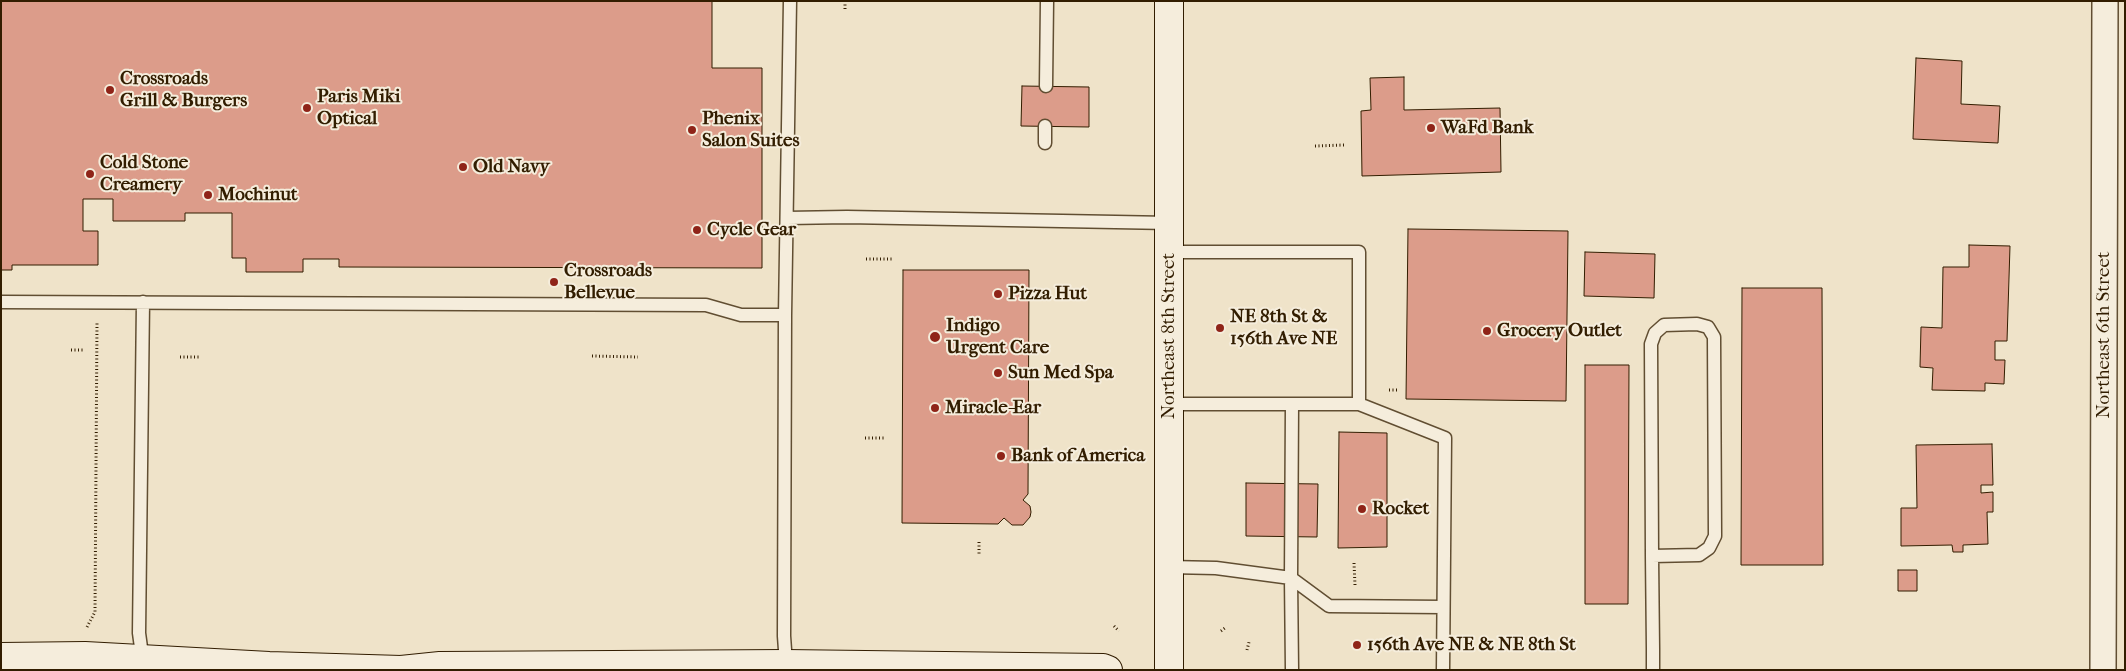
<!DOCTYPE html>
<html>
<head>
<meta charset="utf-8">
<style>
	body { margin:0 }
	#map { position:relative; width:2126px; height:671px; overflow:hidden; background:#efe3c9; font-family:"IM FELL French Canon",serif }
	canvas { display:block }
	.frame { position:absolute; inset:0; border:2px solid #321d00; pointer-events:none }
</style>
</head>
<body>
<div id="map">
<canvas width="2126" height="671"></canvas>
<div class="frame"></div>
</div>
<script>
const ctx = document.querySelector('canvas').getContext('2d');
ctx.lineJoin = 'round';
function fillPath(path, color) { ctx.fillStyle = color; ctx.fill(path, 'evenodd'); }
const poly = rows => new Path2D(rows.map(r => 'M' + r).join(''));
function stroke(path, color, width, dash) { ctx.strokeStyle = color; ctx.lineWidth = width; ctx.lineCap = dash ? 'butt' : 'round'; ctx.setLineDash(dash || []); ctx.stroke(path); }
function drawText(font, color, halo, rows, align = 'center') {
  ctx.font = font + ' "IM FELL French Canon",serif'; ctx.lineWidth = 4; ctx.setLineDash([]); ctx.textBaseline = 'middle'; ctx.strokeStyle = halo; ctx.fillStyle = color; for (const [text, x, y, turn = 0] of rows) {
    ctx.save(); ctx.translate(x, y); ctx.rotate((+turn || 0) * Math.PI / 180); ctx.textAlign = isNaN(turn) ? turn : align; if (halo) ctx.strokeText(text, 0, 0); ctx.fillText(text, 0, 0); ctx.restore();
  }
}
const building = poly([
	[1,1,712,1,712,68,762,68,762,268,339,267,339,259,303,259,303,272,246,272,246,258,232,258,232,213,185,213,185,221,113,221,113,199,83,199,83,231,98,231,98,265,12,265,12,270,1,270,1,1],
	[1916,58,1962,61,1961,104,2000,106,1998,143,1913,139,1916,58],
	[1404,77,1404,110,1500,108,1501,172,1362,176,1361,111,1371,110,1370,78,1404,77],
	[1022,86,1089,87,1089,127,1021,126,1022,86],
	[1408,229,1568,231,1566,401,1406,399,1408,229],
	[1969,245,2010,246,2007,341,1995,341,1995,360,2005,360,2004,384,1985,383,1985,391,1932,390,1933,368,1920,367,1921,327,1942,328,1943,267,1969,267,1969,245],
	[1585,252,1655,254,1654,298,1584,296,1585,252],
	[903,270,1029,270,1028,494,1023,500,1030,506,1031,512,1030,517,1023,525,1012,525,1004,518,998,524,902,523,903,270],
	[1742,288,1822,288,1823,565,1741,565,1742,288],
	[1585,365,1629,365,1628,604,1585,604,1585,365],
	[1339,432,1387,433,1387,547,1338,548,1339,432],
	[1992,444,1993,485,1981,485,1981,493,1993,492,1993,512,1987,512,1988,544,1963,545,1963,552,1953,552,1952,545,1901,546,1901,508,1917,508,1916,445,1992,444],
	[1246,483,1318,484,1317,537,1246,536,1246,483],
	[1898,570,1917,570,1917,591,1898,591,1898,570]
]);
const path = poly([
	[845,1,845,10],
	[1315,146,1344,145],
	[866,259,893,259],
	[71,350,85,350],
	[592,356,638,357],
	[180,357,199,357],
	[1389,390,1397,390],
	[865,438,885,438],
	[979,542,979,556],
	[1354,563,1355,585],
	[1114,626,1119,631],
	[87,627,95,612,97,323],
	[1221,631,1225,628],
	[1247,650,1249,642]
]);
const service = poly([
	[1046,86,1047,1],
	[1045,143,1045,126],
	[787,218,847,217,1169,223],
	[1169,252,1359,252,1359,404],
	[1,302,706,305,741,315,785,315],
	[1169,404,1359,404,1445,438,1443,670],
	[1292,404,1291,578,1329,606,1443,607],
	[1652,556,1699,555,1709,548,1715,536,1714,337,1708,327,1697,324,1664,325,1655,333,1651,344,1652,556,1653,649,1653,670],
	[1169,567,1216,568,1291,578,1292,670],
	[143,662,139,633,143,302],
	[786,664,784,636,785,315,790,1]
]);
const minor = poly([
	[2103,670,2105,1]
]);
const secondary = poly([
	[1169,1,1169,670],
	[1,657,85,656,269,666,401,670,440,666,786,664,1103,668,1108,670]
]);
const markers = [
	[110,90,5,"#8f2418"],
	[307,108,5,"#8f2418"],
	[1431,128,5,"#8f2418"],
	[692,130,5,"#8f2418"],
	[463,167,5,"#8f2418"],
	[90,174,5,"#8f2418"],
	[208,195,5,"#8f2418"],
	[697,230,5,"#8f2418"],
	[554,282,5,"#8f2418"],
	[998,294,5,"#8f2418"],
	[1220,328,5,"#8f2418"],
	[1487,331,5,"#8f2418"],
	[935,337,6,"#8f2418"],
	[998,373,5,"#8f2418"],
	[935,408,5,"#8f2418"],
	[1001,456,5,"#8f2418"],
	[1362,509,5,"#8f2418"],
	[1357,645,5,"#8f2418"]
];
const poiNames = [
	["Crossroads",120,79],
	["Grill & Burgers",120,101],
	["Paris Miki",317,97],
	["Optical",317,119],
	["Phenix",702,119],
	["Salon Suites",702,141],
	["WaFd Bank",1441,128],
	["Cold Stone",100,163],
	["Creamery",100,185],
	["Old Navy",473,167],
	["Mochinut",218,195],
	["Cycle Gear",707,230],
	["Crossroads",564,271],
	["Bellevue",564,293],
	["Pizza Hut",1008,294],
	["NE 8th St &",1230,317],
	["156th Ave NE",1230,339],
	["Indigo",946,326],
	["Urgent Care",946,348],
	["Grocery Outlet",1497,331],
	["Sun Med Spa",1008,373],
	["Miracle-Ear",945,408],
	["Bank of America",1011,456],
	["Rocket",1372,509],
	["156th Ave NE & NE 8th St",1367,645]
];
const streetNames = [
	["Northeast 6th Street",2104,335,-90],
	["Northeast 8th Street",1169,336,-90]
];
fillPath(building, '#dc9c8a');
stroke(building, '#321d00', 1);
stroke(service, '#614e32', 15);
stroke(minor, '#614e32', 28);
stroke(secondary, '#321d00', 30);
stroke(path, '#321d00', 3, [1, 2.5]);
stroke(service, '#f5eddc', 12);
stroke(minor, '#f5eddc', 25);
stroke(secondary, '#f5eddc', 28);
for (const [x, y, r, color] of markers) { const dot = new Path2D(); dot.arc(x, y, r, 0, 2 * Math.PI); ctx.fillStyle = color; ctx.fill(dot); stroke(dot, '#f5eddc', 2); }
drawText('bold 19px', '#321d00', '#f5eddc', poiNames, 'left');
drawText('19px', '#321d00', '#f5eddc', streetNames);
</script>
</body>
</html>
